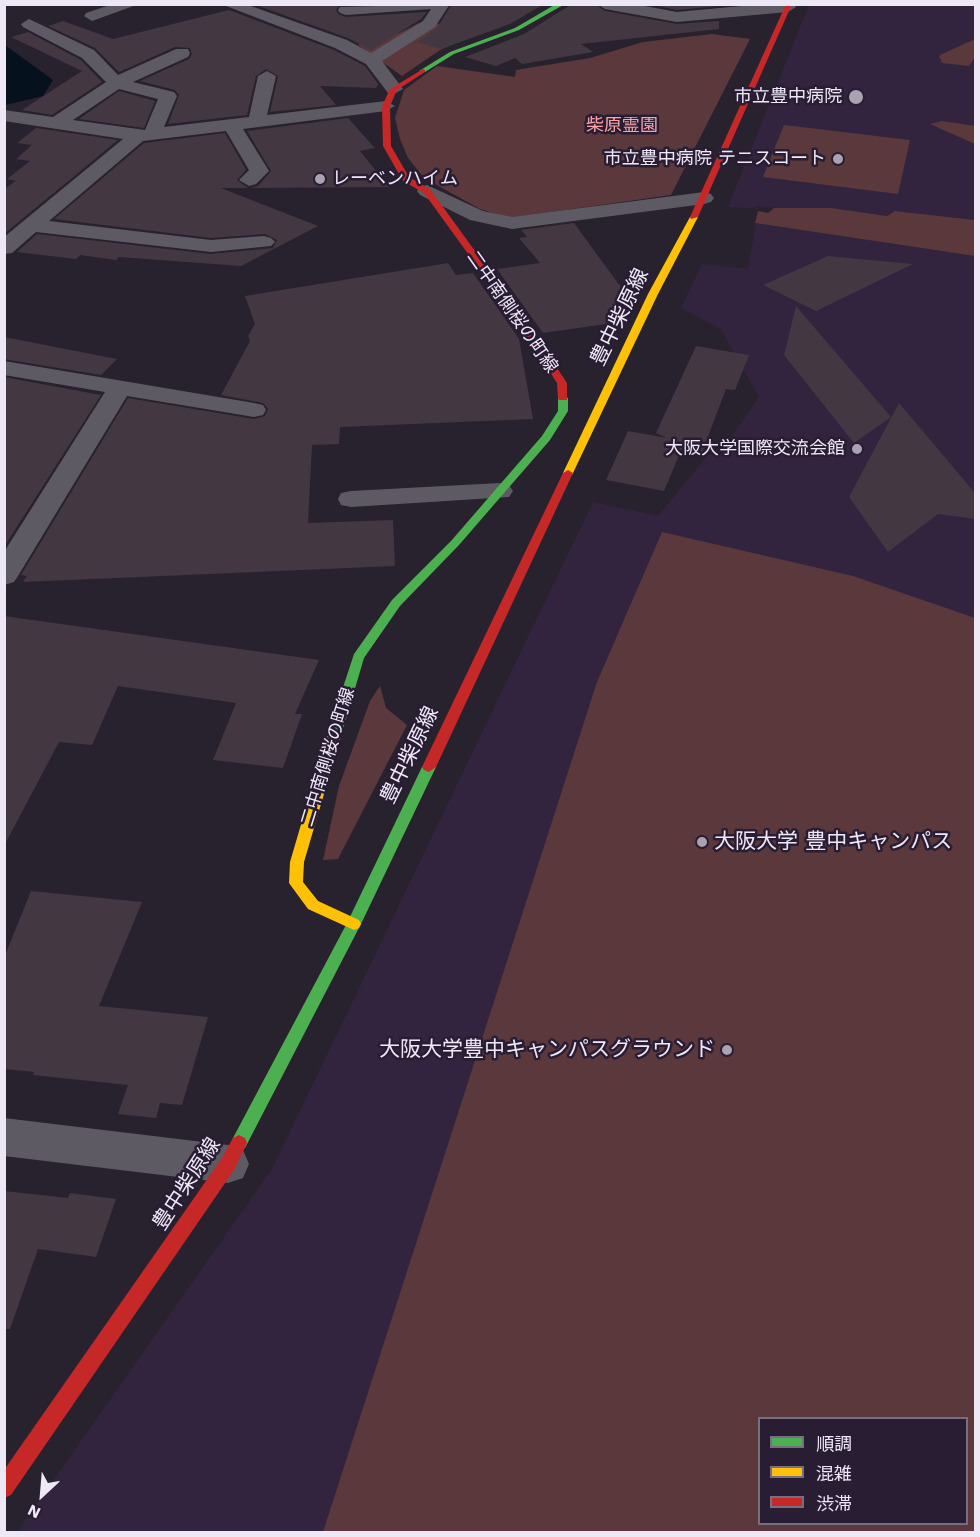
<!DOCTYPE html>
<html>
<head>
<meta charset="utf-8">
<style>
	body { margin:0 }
	#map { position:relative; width:980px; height:1537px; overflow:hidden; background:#28222e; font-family:"Work Sans","Noto Sans JP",sans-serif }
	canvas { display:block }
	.frame { position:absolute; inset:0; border:6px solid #eee7f6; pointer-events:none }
	.legend { position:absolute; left:758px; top:1417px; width:210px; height:108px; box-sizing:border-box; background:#281d33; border:2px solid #776e81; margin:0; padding:8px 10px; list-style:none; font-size:18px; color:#eee7f6 }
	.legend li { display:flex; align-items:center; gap:12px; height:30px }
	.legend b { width:30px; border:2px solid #776e81 }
	.north { position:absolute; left:12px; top:1465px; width:60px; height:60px; -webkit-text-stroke:4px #281d33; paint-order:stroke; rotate:206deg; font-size:16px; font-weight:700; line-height:24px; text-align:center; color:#eee7f6 }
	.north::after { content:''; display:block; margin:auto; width:21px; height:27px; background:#eee7f6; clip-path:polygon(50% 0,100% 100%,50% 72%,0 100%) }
</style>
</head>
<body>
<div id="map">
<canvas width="980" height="1537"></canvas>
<div class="frame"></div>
<ul class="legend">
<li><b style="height:8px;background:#4caf50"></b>順調</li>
<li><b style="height:8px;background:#ffc107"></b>混雑</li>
<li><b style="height:8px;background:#c62828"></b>渋滞</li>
</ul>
<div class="north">N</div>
</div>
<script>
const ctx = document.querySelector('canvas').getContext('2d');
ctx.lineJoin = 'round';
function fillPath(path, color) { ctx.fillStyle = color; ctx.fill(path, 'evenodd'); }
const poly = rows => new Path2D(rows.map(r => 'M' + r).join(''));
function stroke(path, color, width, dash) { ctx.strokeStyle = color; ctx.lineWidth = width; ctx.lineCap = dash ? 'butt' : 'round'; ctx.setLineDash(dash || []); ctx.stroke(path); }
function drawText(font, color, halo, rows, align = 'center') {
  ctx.font = font + ' "Work Sans","Noto Sans JP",sans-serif'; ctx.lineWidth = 5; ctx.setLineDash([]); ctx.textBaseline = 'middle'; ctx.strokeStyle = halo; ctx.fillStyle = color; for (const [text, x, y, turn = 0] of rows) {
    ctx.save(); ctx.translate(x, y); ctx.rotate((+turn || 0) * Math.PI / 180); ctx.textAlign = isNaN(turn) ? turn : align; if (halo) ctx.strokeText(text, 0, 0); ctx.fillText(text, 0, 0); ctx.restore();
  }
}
const built = poly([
	[809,5,975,5,975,220,895,211,887,216,825,208,791,210,760,206,749,208,728,207],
	[756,223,975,256,975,1532,17,1532,272,1169,593,502,658,516,709,454,719,455,759,397,721,329,681,308,702,264,748,269],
	[760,1418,966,1418,966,1524,760,1524]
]);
const green = poly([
	[419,23,448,24,478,34,440,50,402,76,358,45,364,40,399,33],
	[712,34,750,39,671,195,509,218,480,209,424,178,408,158,400,139,395,118,404,90,437,66,515,77,516,70,590,58,643,42],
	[975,39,975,57,969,66,942,63,939,56,942,54],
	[942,121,975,126,975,144,930,124],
	[784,125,910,140,898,194,763,177],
	[774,208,831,208,887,216,895,211,975,220,975,256,755,223,758,211,768,213],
	[662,532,853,576,975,618,975,1532,323,1532,597,682],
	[760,1418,966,1418,966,1524,760,1524],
	[380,686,386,708,407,725,338,859,323,860,339,786,370,701]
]);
const water = poly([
	[5,45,53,80,43,96,5,105]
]);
const building = poly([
	[253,4,349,4,340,5,336,9,338,14,346,17,427,12,421,19,371,50,348,38],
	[452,4,544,4,510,24,441,49,417,42,437,28],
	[572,4,595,4,605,11,677,24,719,21,719,29,581,44,593,52,522,64,515,58,496,66,465,57,524,34],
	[649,4,718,4,718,6,677,10],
	[229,10,334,50,365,66,378,84,376,88,320,86,336,105,270,112,278,76,266,69,256,76,247,115,168,124,179,95,175,90,140,81,189,59,192,54,190,48,175,47,119,72,95,48,48,26,63,21,113,39],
	[28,32,81,60,102,82,52,115,22,110,82,71,11,37],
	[119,91,155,101,144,128,79,119],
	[348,118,375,148,360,151,389,187,251,188,258,186,271,171,247,131],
	[36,128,118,140,4,234,4,189,16,181,7,179,30,161,16,159,32,145,17,143],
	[225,133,246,170,237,180,248,188,221,188,318,226,241,266,119,257,116,260,80,255,76,259,17,252,37,234,211,254,273,248,277,240,265,234,211,238,54,219,144,143],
	[574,223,634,305,627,321,543,333,497,269,540,263,519,238,527,237,521,230],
	[828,256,913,264,816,311,763,285],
	[448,263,456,275,473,273,519,339,533,419,340,427,339,444,312,445,308,523,393,520,395,566,23,582,27,576,21,575,128,398,254,419,265,416,268,409,263,403,221,395,250,341,248,336,255,324,245,296],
	[796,306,891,417,854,443,784,355],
	[4,337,117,359,101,375,4,359],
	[696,346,749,355,735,390,726,389,701,455,683,446,664,491,606,480,628,431,667,438,656,433],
	[4,377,101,395,4,547],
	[899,403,975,493,975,519,938,514,888,552,849,497],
	[4,616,319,660,295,714,302,714,283,768,213,760,236,703,118,686,92,745,59,742,4,846],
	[31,891,142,902,99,1006,208,1017,182,1105,160,1103,156,1118,118,1114,128,1085,33,1075,34,1072,4,1069,4,958],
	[4,1191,68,1198,70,1193,116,1199,96,1257,38,1249,10,1329,4,1329]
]);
const street = poly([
	[113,4,139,4,92,21,84,16,86,13,113,4],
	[221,4,245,4,347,40,371,53,423,21,431,9,346,15,340,13,338,10,340,7,450,4,435,27,382,61,403,89,394,94,388,93,366,64,335,48,221,4],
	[597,4,634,4,677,12,763,4,794,4,796,7,788,12,677,22,605,9,597,4],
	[29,19,94,50,118,75,176,49,188,49,190,53,188,57,133,82,174,92,177,96,164,127,249,117,258,76,267,71,276,76,267,115,386,101,395,106,386,111,243,129,269,171,256,184,249,186,239,180,249,170,226,131,143,141,49,221,211,240,264,236,271,238,275,242,271,246,211,252,36,232,12,253,4,254,4,237,123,139,4,121,4,110,53,117,106,82,82,58,23,27,21,24,29,19],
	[119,89,158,99,145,130,73,120,119,89],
	[427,185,483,211,512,217,704,192,711,194,714,198,711,202,704,204,512,229,470,220,420,195,417,191,420,187,427,185],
	[4,361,254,403,263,405,266,410,263,415,254,417,127,396,18,576,14,582,4,585,4,552,105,392,4,375,4,361],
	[500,483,509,485,513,491,509,497,351,507,341,505,338,499,341,493,351,491,500,483],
	[4,1118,228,1145,243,1150,249,1164,243,1178,228,1183,4,1156,4,1118]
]);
const fast = poly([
	[556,4,565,4,519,30,454,54,425,72,419,71,450,52,515,28,556,4],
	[563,395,568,398,568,411,550,440,459,545,400,606,364,658,341,736,334,741,329,739,327,736,354,654,392,600,451,541,542,436,558,411,558,398,563,395],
	[429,762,436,767,361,924,245,1148,239,1151,233,1148,231,1143,233,1138,347,923,422,767,429,762]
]);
const slow = poly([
	[694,214,698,217,658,294,573,473,572,475,564,475,563,473,648,294,690,217,694,214],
	[334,731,341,736,304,862,303,882,318,901,359,920,361,924,359,928,354,930,308,909,289,883,290,862,327,736,334,731]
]);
const jam = poly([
	[786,4,792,4,698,217,691,219,690,217,786,4],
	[423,69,425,70,425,72,397,90,390,106,391,146,409,177,430,189,525,320,567,383,567,400,559,400,558,398,557,383,518,323,424,193,403,181,383,146,382,106,390,89,423,69],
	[568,470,573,473,436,767,429,772,424,770,422,767,563,473,568,470],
	[239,1135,245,1138,247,1143,234,1170,11,1495,4,1498,4,1470,222,1158,233,1138,239,1135]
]);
const markers = [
	[856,97,8,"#a9a2b0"],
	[838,159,6,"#a9a2b0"],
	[320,179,6,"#a9a2b0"],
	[857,449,6,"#a9a2b0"],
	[702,842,6,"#a9a2b0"],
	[727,1050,6,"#a9a2b0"]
];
const farPoinames = [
	["市立豊中病院",842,97],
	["市立豊中病院 テニスコート",826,159],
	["レーベンハイム",332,179,"left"],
	["大阪大学国際交流会館",845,449]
];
const farParknames = [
	["柴原霊園",622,126]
];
const farStreetnames = [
	["二中南側桜の町線",512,312,55],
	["二中南側桜の町線",328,757,-73]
];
const streetNames = [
	["豊中柴原線",620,317,-64],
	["豊中柴原線",410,755,-64],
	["豊中柴原線",187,1184,-57]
];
const poiNames = [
	["大阪大学 豊中キャンパス",714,842],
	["大阪大学豊中キャンパスグラウンド",715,1050,"right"]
];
fillPath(built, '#32243e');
fillPath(green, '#5b383b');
fillPath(water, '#05111c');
fillPath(building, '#433742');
fillPath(street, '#5e5a64');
fillPath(fast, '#4caf50');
fillPath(slow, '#ffc107');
fillPath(jam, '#c62828');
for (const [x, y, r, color] of markers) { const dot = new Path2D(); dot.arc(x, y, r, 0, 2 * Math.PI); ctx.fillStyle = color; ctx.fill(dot); stroke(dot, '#281d33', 2); }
drawText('18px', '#eee7f6', '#281d33', farPoinames, 'right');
drawText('18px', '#fda2a6', '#281d33', farParknames);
drawText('18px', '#eee7f6', '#281d33', farStreetnames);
drawText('21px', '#eee7f6', '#281d33', streetNames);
drawText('21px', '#eee7f6', '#281d33', poiNames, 'left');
</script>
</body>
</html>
